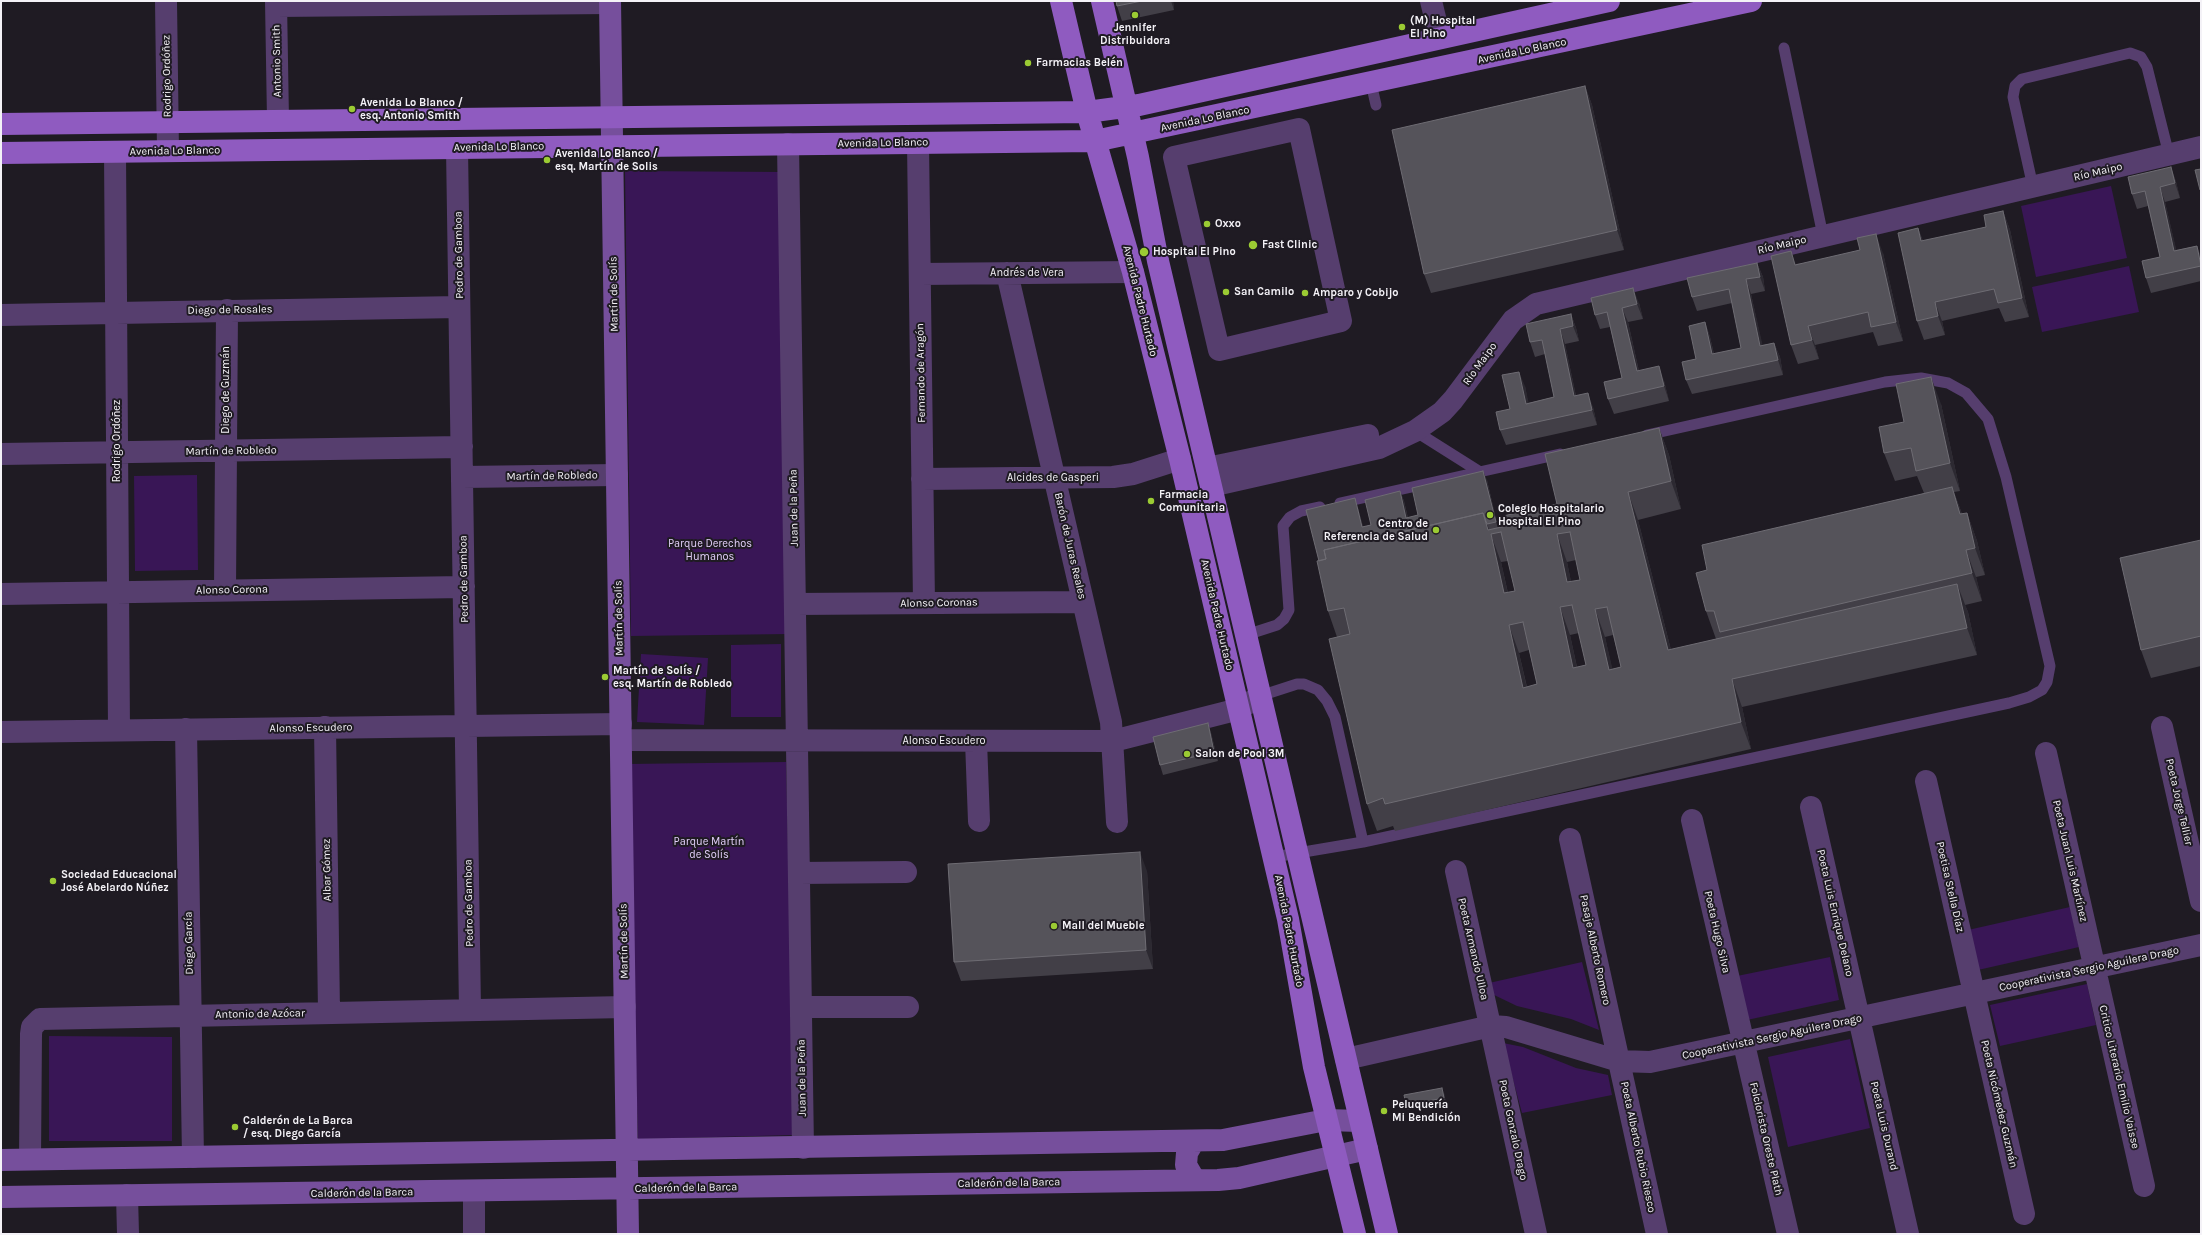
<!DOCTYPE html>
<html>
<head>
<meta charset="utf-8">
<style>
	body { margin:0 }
	#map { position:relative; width:2202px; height:1235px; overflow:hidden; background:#1f1b23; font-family:Karla,sans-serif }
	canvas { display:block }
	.frame { position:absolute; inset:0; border:2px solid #f4f2f7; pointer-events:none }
</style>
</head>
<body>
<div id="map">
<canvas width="2202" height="1235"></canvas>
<div class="frame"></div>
</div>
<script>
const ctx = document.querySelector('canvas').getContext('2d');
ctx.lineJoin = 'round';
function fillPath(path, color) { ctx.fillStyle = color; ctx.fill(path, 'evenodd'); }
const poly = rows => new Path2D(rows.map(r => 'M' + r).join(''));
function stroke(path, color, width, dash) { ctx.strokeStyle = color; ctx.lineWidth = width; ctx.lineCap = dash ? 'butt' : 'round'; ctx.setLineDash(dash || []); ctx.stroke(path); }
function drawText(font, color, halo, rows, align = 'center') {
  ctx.font = font + ' Karla,sans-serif'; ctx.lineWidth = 4; ctx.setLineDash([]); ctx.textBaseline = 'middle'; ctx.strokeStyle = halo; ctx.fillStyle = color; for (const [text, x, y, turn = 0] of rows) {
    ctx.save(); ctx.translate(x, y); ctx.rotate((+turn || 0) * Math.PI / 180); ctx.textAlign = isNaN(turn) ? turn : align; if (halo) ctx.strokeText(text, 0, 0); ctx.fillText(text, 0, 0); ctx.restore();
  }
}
const green = poly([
	[625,171,783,172,790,634,631,636],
	[2111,186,2127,258,2036,277,2021,206],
	[2129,266,2139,312,2042,332,2032,287],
	[197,475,198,570,135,571,134,476],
	[781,644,781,717,731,717,731,645],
	[641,654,708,658,704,725,637,722],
	[786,762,795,1135,638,1139,627,764],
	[2070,907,2079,947,1978,970,1968,930],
	[1830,957,1839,1000,1747,1020,1737,976],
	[1582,962,1599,1030,1571,1019,1517,1006,1492,994,1489,983],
	[2087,984,2096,1025,2000,1046,1990,1005],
	[49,1036,172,1037,172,1141,49,1141],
	[1850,1039,1870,1128,1788,1147,1768,1057],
	[1503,1043,1523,1047,1576,1068,1608,1075,1612,1095,1522,1113]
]);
const lane = poly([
	[1784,48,1823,236],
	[1371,83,1376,105],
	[2033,187,2013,97,2015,86,2022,79,2130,53,2141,57,2147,67,2169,155],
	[1415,431,1480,472],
	[1340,503,1560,454],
	[1246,635,1277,625,1284,619,1289,610,1283,526,1290,517,1301,511,1320,507],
	[1260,696,1297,684,1304,684,1318,690,1327,701,1335,717,1363,842],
	[1274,857,1363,842,2009,703,2029,697,2042,690,2047,682,2050,666,2006,477,1988,419,1966,393,1948,383,1921,378,1885,382,1647,435]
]);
const street = poly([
	[166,1,168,151],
	[276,1,278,120],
	[1431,1,1440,38],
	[276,6,610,3],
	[1299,129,1341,321,1219,350,1174,157,1299,129],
	[918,143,924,603],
	[788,144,803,1148],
	[457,148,470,1010],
	[115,152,119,730],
	[1007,273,1111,722,1117,822],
	[920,274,1133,272],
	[1,315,459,307],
	[1,454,462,447],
	[1207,468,1368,435],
	[462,477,617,475],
	[922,479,1113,477,1133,474,1180,459],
	[1211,486,1379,448,1415,431,1442,412,1453,400,1513,320,1536,304,2201,147],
	[225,590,227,310],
	[1,594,464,587],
	[795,604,1083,602],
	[325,727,329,1012],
	[2162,727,2201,901],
	[186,729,193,1157],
	[1,732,621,724],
	[621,740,1113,741,1239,709,1260,696],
	[976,741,979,821],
	[2046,753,2144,1186],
	[1926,781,2024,1214],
	[1811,807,1908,1234],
	[1692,820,1788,1234],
	[1570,839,1657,1234],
	[1456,871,1536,1234],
	[799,873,906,872],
	[801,1007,908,1007],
	[1346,1059,1491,1026,1506,1027,1619,1061,1650,1062,2201,945],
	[30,1159,31,1034,32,1027,40,1019,625,1007],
	[474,1191,474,1234],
	[127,1195,128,1234]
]);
const secondary = poly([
	[610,1,628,1234],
	[1194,1141,1187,1153,1186,1165,1193,1177,1198,1180],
	[1,1160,1223,1140,1326,1120,1360,1121],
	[1,1197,1218,1180,1239,1178,1367,1149]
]);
const primary = poly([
	[1061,1,1087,112,1133,272,1180,459,1288,919,1314,1067,1355,1234],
	[1102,1,1138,157,1158,261,1387,1234],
	[1,124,1087,112,1139,105,1609,1],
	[1,153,1095,141,1751,1]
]);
const wall = poly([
	[1116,1,1173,1,1174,10,1122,21,1117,6],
	[1585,86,1592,105,1624,250,1431,293,1424,274],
	[2171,167,2176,182,2180,198,2165,202,2176,250,2197,246,2201,258,2201,281,2151,293,2146,278,2160,257,2148,206,2137,209,2132,194],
	[2003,211,2010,230,2029,317,2005,322,1999,308,1942,321,1945,335,1924,340,1917,321,1918,228,1923,241,1986,227],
	[1883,253,1903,341,1878,346,1873,332,1815,345,1819,359,1798,364,1791,345,1796,264],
	[1757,263,1763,277,1765,291,1751,294,1762,345,1774,343,1780,357,1783,375,1692,394,1686,380,1696,359,1705,322,1710,337,1714,354,1741,348,1732,303,1697,311,1692,297],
	[1639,303,1643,319,1628,322,1639,371,1664,381,1669,401,1614,414,1608,399,1622,378,1610,327,1600,329,1595,315],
	[1571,314,1576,328,1579,341,1565,344,1576,396,1593,407,1597,425,1506,445,1500,430,1510,409,1525,386,1528,403,1554,397,1545,354,1535,357,1530,342],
	[1941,404,1960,491,1954,492,1962,514,1967,513,1977,541,1985,575,1976,577,1982,601,1965,605,1968,612,1977,655,1742,707,1751,749,1395,831,1393,826,1377,831,1367,804,1337,637,1328,611,1319,561,1358,508,1363,527,1371,525,1400,491,1404,501,1408,518,1418,515,1487,480,1498,528,1506,526,1557,504,1659,428,1669,455,1681,509,1638,520,1671,650,1718,639,1716,639,1706,611,1707,570,1924,493,1917,476,1895,481,1884,453,1904,422],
	[1576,560,1580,580,1571,582,1567,562],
	[1508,561,1515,591,1508,593,1501,562],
	[1579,633,1586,665,1577,667,1570,635],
	[1613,635,1621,667,1612,669,1605,637],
	[1529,650,1537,684,1527,687,1519,653],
	[2201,540,2201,666,2151,678,2141,650],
	[1208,723,1211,733,1218,761,1163,775,1160,765],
	[1147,871,1153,969,961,981,954,962],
	[1444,1093,1446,1103,1407,1110,1406,1105]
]);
const shadedWall = poly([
	[1171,1,1173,1,1174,10],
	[1585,86,1592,105,1624,250,1617,230],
	[2171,167,2176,182,2180,198,2175,183],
	[2160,187,2165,202,2180,265,2174,251],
	[2003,211,2010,230,2029,317,2022,298],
	[1918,228,1925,247,1921,241],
	[1876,234,1883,253,1903,341,1896,322],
	[2197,246,2201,258,2201,264],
	[1791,251,1798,270,1795,265],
	[1757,263,1763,277,1765,291,1760,277],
	[1746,279,1751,294,1766,360,1760,346],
	[1633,288,1639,303,1643,319,1637,304],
	[1935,302,1942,321,1945,335,1938,316],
	[1622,308,1628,322,1642,386,1637,371],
	[1571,314,1576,328,1579,341,1573,326],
	[1705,322,1710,337,1717,369,1712,354],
	[1808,326,1815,345,1819,359,1812,340],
	[1560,329,1565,344,1579,411,1574,396],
	[1774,343,1780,357,1783,375,1778,360],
	[1659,366,1664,381,1669,401,1664,386],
	[1519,372,1525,386,1532,418,1526,404],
	[1931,377,1941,404,1960,491,1950,463],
	[1588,393,1593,407,1597,425,1592,410],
	[1659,428,1669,455,1681,509,1671,481],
	[1483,471,1487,480,1499,532,1496,522],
	[1952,487,1962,514,1960,514],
	[1400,491,1404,501,1410,528,1406,518],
	[1628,492,1638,520,1678,678,1668,650],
	[1355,498,1358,508,1366,537,1362,527],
	[1483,513,1501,562,1514,621,1504,593,1488,530],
	[1967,513,1977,541,1985,575,1975,548],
	[1557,534,1567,562,1577,610,1567,582],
	[1966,550,1976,577,1982,601,1972,573],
	[1957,584,1968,612,1977,655,1967,628],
	[1560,607,1570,635,1583,696,1573,668],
	[1595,609,1605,637,1619,697,1609,670],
	[1509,625,1519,653,1533,715,1523,688],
	[1732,679,1742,707,1751,749,1741,722],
	[1208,723,1211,733,1218,761,1214,752],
	[1140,852,1147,871,1153,969,1146,950],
	[1442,1088,1444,1093,1446,1103,1444,1098]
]);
const building = poly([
	[1116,1,1142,1,1117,6,1116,1],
	[1585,86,1617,230,1424,274,1392,130,1585,86],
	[2171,167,2175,183,2160,187,2174,251,2197,246,2201,266,2146,278,2142,261,2160,257,2145,191,2132,194,2128,177,2171,167],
	[2201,169,2201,190,2200,190,2195,170,2201,169],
	[2003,211,2022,298,1998,303,1994,289,1935,302,1938,316,1917,321,1898,233,1918,228,1921,241,1986,227,1984,215,2003,211],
	[1876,234,1896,322,1871,327,1868,312,1808,326,1812,340,1791,345,1771,256,1791,251,1795,265,1860,250,1857,238,1876,234],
	[1757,263,1760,277,1746,279,1760,346,1774,343,1778,360,1686,380,1682,362,1696,359,1689,326,1705,322,1712,354,1741,348,1729,289,1692,297,1687,278,1757,263],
	[1633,288,1637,304,1622,308,1637,371,1659,366,1664,386,1608,399,1604,382,1622,378,1607,312,1595,315,1591,298,1633,288],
	[1571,314,1573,326,1560,329,1574,396,1588,393,1592,410,1500,430,1496,412,1510,409,1502,375,1519,372,1526,404,1554,397,1542,340,1530,342,1526,324,1571,314],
	[1931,377,1950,463,1916,471,1911,448,1884,453,1879,427,1904,422,1896,384,1931,377],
	[1659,428,1671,481,1628,492,1668,650,1957,584,1967,628,1732,679,1741,722,1385,804,1383,798,1367,804,1329,639,1350,634,1344,608,1328,611,1317,561,1326,559,1324,550,1483,513,1488,530,1506,526,1503,516,1557,504,1545,454,1659,428],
	[1501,532,1515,591,1504,593,1491,534,1501,532],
	[1570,532,1580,580,1567,582,1557,534,1570,532],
	[1572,605,1586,665,1573,668,1560,607,1572,605],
	[1607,607,1621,667,1609,670,1595,609,1607,607],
	[1523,622,1537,684,1523,688,1509,625,1523,622],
	[1483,471,1496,522,1487,524,1483,513,1324,550,1326,559,1319,561,1306,510,1355,498,1362,527,1371,525,1365,500,1400,491,1406,518,1418,515,1412,488,1483,471],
	[1952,487,1960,514,1967,513,1975,548,1966,550,1972,573,1720,632,1714,611,1706,611,1696,573,1707,570,1702,545,1952,487],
	[2201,540,2201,636,2141,650,2120,558,2201,540],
	[1208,723,1214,752,1160,765,1153,737,1208,723],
	[1140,852,1146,950,954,962,948,864,1140,852],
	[1442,1088,1444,1098,1406,1105,1404,1095,1442,1088]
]);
const markers = [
	[1135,15,4,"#9bcb33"],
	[1402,27,4,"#9bcb33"],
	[1028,63,4,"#9bcb33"],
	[352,109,4,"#9bcb33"],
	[547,160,4,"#9bcb33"],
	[1207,224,4,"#9bcb33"],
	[1253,245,5,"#9bcb33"],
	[1144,252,5,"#9bcb33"],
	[1226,292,4,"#9bcb33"],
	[1305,293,4,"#9bcb33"],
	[1151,501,4,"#9bcb33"],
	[1490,515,4,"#9bcb33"],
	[1436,530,4,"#9bcb33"],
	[605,677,4,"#9bcb33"],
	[1187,754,4,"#9bcb33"],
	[53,881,4,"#9bcb33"],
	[1054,926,4,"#9bcb33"],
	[1384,1111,4,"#9bcb33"],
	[235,1127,4,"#9bcb33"]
];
const poiNames = [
	["(M) Hospital",1410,21],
	["El Pino",1410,34],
	["Jennifer",1135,28,"center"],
	["Distribuidora",1135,41,"center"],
	["Farmacias Belén",1036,63],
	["Avenida Lo Blanco /",360,103],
	["esq. Antonio Smith",360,116],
	["Avenida Lo Blanco /",555,154],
	["esq. Martín de Solis",555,167],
	["Oxxo",1215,224],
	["Fast Clinic",1262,245],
	["Hospital El Pino",1153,252],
	["San Camilo",1234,292],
	["Amparo y Cobijo",1313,293],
	["Farmacia",1159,495],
	["Comunitaria",1159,508],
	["Colegio Hospitalario",1498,509],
	["Hospital El Pino",1498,522],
	["Centro de",1428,524,"right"],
	["Referencia de Salud",1428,537,"right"],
	["Martín de Solís /",613,671],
	["esq. Martín de Robledo",613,684],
	["Salon de Pool 3M",1195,754],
	["Sociedad Educacional",61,875],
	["José Abelardo Núñez",61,888],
	["Mall del Mueble",1062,926],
	["Peluquería",1392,1105],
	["Mi Bendición",1392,1118],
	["Calderón de La Barca",243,1121],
	["/ esq. Diego García",243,1134]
];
const streetNames = [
	["Avenida Lo Blanco",1522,51,-12],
	["Antonio Smith",277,61,-91],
	["Rodrigo Ordóñez",167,76,-91],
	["Avenida Lo Blanco",1205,119,-12],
	["Avenida Lo Blanco",883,143,-1],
	["Avenida Lo Blanco",499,147,-1],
	["Avenida Lo Blanco",175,151,-1],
	["Río Maipo",2098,172,-13],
	["Río Maipo",1782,245,-13],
	["Pedro de Gamboa",459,255,-91],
	["Andrés de Vera",1027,273],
	["Martín de Solís",614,294,-91],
	["Avenida Padre Hurtado",1140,301,76],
	["Diego de Rosales",230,310,-1],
	["Río Maipo",1480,364,-54],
	["Fernando de Aragón",921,373,-91],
	["Diego de Guzmán",226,390,-90],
	["Rodrigo Ordóñez",117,441,-90],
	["Martín de Robledo",231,451,-1],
	["Martín de Robledo",552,476,-1],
	["Alcides de Gasperi",1053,478],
	["Juan de la Peña",794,508,-91],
	["Barón de Juras Reales",1070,546,77],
	["Pedro de Gamboa",464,579,-91],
	["Alonso Corona",232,590,-1],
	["Alonso Coronas",939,603,-1],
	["Avenida Padre Hurtado",1217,615,77],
	["Martín de Solís",619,618,-91],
	["Alonso Escudero",311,728,-1],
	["Alonso Escudero",944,741],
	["Poeta Jorge Tellier",2179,802,77],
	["Poeta Juan Luis Martínez",2070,861,77],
	["Albar Gómez",327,870,-91],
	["Poetisa Stella Díaz",1950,887,77],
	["Pedro de Gamboa",469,903,-91],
	["Poeta Luis Enrique Delano",1835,913,77],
	["Avenida Padre Hurtado",1289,931,79],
	["Poeta Hugo Silva",1717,932,77],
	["Martín de Solís",624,941,-91],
	["Diego García",189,943,-91],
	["Poeta Armando Ulloa",1473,949,77],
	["Pasaje Alberto Romero",1595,950,78],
	["Cooperativista Sergio Aguilera Drago",2089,969,-12],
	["Antonio de Azócar",260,1014,-1],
	["Cooperativista Sergio Aguilera Drago",1772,1037,-12],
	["Critico Literario Emilio Vaisse",2119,1077,77],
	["Juan de la Peña",802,1078,-91],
	["Poeta Nicómedez Guzmán",1999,1104,77],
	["Poeta Luis Durand",1884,1126,77],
	["Poeta Gonzalo Drago",1513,1130,78],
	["Folclorista Oreste Plath",1766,1139,77],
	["Poeta Alberto Rubio Riesco",1638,1147,78],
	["Calderón de la Barca",1009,1183,-1],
	["Calderón de la Barca",686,1188,-1],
	["Calderón de la Barca",362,1193,-1]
];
const parkNames = [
	["Parque Derechos",710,544],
	["Humanos",710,557],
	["Parque Martín",709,842],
	["de Solís",709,855]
];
fillPath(green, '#391656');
stroke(lane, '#563e6e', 11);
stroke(street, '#563e6e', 22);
stroke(secondary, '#764f9c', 22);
stroke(primary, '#8f5bc0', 22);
fillPath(wall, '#423f47');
fillPath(shadedWall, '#2c2931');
fillPath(building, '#55535a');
stroke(building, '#6e6c73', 1);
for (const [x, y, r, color] of markers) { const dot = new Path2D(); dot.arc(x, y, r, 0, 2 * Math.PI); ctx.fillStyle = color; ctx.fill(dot); stroke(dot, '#1f1b23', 1.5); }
drawText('bold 11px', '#f4f2f7', '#1f1b23', poiNames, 'left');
drawText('11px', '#f4f2f7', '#1f1b23', streetNames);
drawText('11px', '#e2cff9', '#1f1b23', parkNames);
</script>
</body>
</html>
